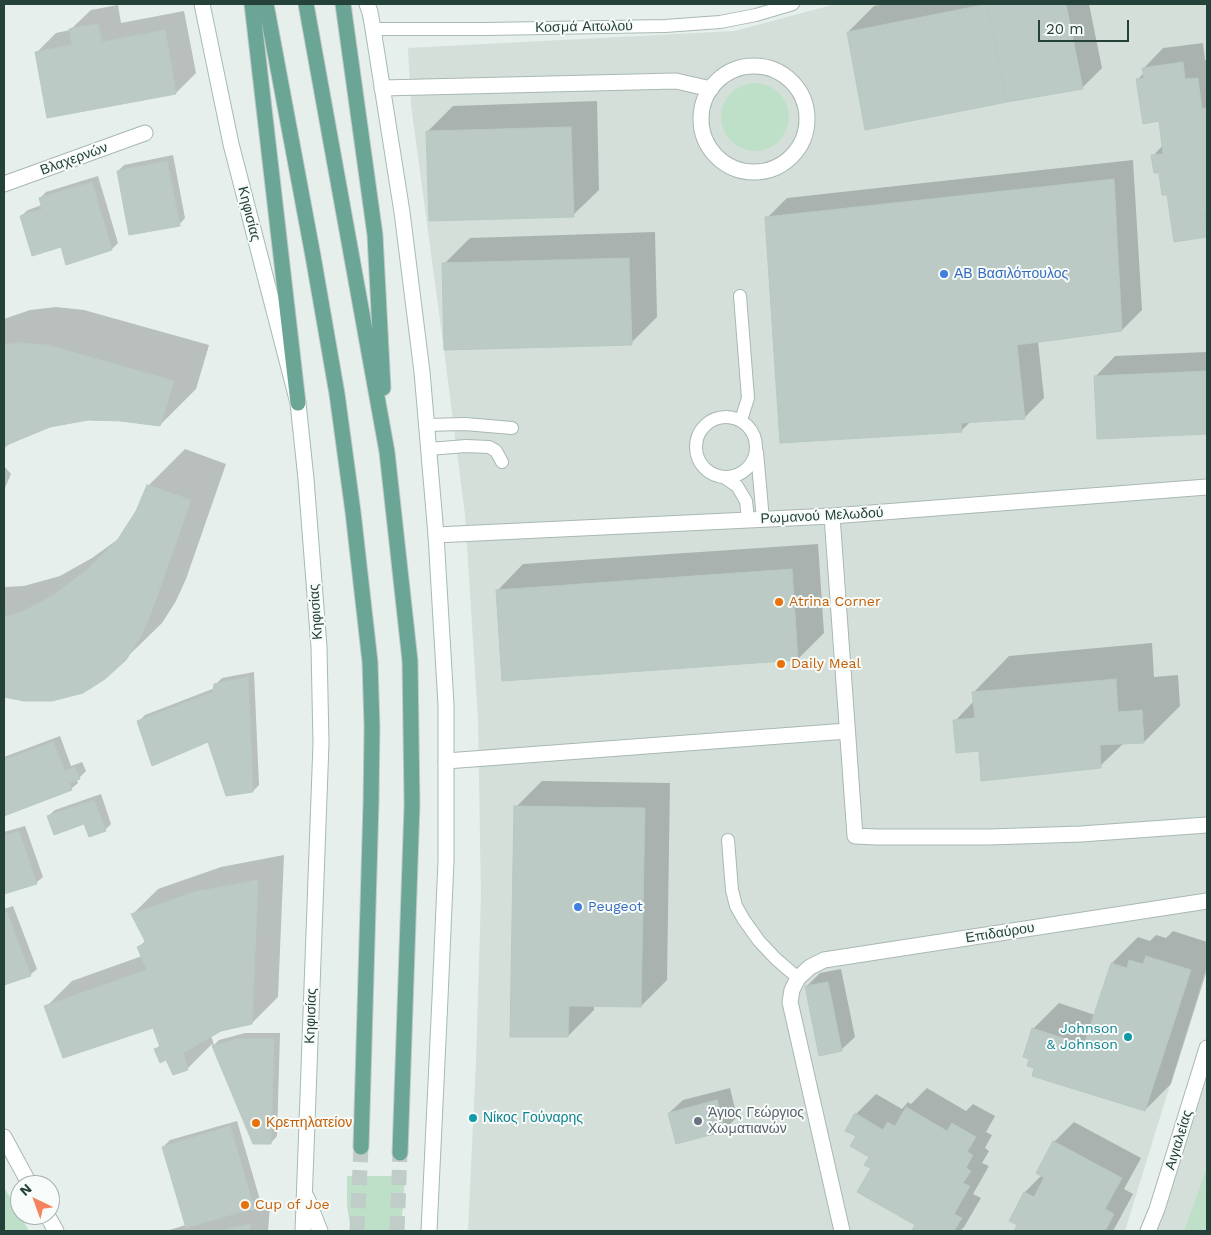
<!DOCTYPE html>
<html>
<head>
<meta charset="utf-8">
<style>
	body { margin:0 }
	#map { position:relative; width:1211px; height:1235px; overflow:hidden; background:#e6efeb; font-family:"Work Sans",sans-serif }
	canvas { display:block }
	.frame { position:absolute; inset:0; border:5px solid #24423a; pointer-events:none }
	.north { position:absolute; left:10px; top:1175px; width:50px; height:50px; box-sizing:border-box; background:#f7fbf9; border:1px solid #a3b1ad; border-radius:50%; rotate:318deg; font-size:14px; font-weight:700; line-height:20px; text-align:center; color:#24423a }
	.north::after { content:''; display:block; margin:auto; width:18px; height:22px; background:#f4845f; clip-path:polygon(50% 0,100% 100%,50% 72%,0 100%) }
	.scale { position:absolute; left:1038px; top:20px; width:91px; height:22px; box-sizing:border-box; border:2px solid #24423a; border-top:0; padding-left:6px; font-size:15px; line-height:18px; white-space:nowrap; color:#24423a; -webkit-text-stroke:4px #f7fbf9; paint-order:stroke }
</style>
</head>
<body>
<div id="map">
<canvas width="1211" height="1235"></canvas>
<div class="frame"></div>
<div class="north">N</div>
<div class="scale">20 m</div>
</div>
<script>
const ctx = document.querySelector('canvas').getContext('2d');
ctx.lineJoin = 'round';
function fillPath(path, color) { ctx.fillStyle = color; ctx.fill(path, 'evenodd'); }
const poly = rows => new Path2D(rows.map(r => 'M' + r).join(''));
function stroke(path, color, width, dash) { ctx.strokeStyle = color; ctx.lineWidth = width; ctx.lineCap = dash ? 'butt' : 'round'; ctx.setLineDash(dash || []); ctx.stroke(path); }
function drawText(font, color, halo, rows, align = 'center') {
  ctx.font = font + ' "Work Sans",sans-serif'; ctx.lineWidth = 4; ctx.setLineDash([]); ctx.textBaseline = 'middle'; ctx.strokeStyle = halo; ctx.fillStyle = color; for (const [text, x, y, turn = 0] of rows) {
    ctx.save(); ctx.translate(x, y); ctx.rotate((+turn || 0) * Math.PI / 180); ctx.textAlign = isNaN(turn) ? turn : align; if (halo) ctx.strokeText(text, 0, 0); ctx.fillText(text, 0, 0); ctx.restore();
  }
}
const built = poly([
	[836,4,1207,4,1207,965,1125,1231,468,1231,476,1060,481,896,478,719,465,515,444,350,411,105,408,48,734,31],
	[1207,1075,1207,1231,1157,1231]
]);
const green = poly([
	'721 117a34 34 0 1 1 68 0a34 34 0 1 1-68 0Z',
	[1207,1167,1207,1231,1184,1231,1198,1193],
	[347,1176,405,1176,403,1207,400,1231,351,1231,347,1205],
	[4,1187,29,1231,4,1231]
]);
const shadow = poly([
	[885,4,1089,4,1102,68,1082,88,848,32,874,6],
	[118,5,121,23,184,11,196,73,176,93,36,53,56,33,70,30,91,10],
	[1203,43,1205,60,1207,60,1207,235,1175,240,1168,193,1153,156,1163,145,1160,120,1138,79,1144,73,1144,68,1163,48],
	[597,101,599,190,573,215,427,132,453,106],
	[173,155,185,218,179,225,118,171,124,165],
	[1133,160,1142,310,1122,330,1038,341,1044,398,1024,418,970,422,961,431,767,218,787,198],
	[98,176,118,243,112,249,62,246,21,216,28,210,42,205,40,198,46,192],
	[655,232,657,317,631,343,444,264,470,238],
	[56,307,84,310,209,345,196,389,160,425,121,419,88,419,50,426,8,443,4,446,4,319,30,310],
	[1207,352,1207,433,1098,437,1096,376,1115,356],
	[185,449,226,464,186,579,176,601,162,623,125,659,24,700,4,696,4,587,24,586,60,576,92,558,121,537,137,512,148,486],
	[4,466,11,474,4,490],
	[818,544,824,633,798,659,498,590,523,564],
	[1152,643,1154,677,1178,675,1180,706,1144,742,1124,743,1100,766,980,750,955,721,974,701,973,693,1009,656],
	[254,672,259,785,253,791,209,740,139,721,145,715,215,688,215,685,222,678],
	[60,736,71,766,82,762,86,771,77,780,78,783,71,789,4,814,4,757],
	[542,781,670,783,667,980,641,1006,594,1005,594,1010,568,1036,516,807],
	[101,794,111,824,105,830,85,823,48,816,55,810],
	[25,826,43,877,36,883,4,893,4,832],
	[284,855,278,997,252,1023,220,1030,211,1036,214,1045,219,1040,245,1033,280,1033,277,1136,271,1143,254,1143,212,1044,187,1069,167,1058,155,1050,160,1045,154,1026,46,1007,72,981,142,956,139,947,146,940,132,915,158,889,221,867],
	[13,906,37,969,30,975,4,984,4,909],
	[1173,931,1207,942,1207,970,1171,1084,1145,1110,1035,1068,1033,1029,1059,1003,1095,1015,1112,963,1138,937,1150,941,1156,935,1166,938],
	[841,969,855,1037,841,1050,807,986,820,973],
	[730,1088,737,1117,724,1130,669,1113,683,1100],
	[927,1088,966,1111,973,1104,995,1116,986,1132,992,1135,985,1148,989,1151,982,1163,989,1166,973,1194,981,1198,964,1227,960,1231,916,1231,914,1230,917,1224,872,1168,870,1156,858,1136,856,1114,876,1094,902,1109,908,1102,911,1104],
	[237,1121,260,1200,250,1210,270,1205,268,1231,166,1231,186,1225,163,1147,170,1140],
	[1074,1122,1141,1158,1124,1189,1133,1194,1113,1231,1015,1231,1019,1225,1010,1220,1025,1192,1042,1175,1054,1142]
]);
const building = poly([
	[987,4,1007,102,865,130,847,32,987,4],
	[987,4,1066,4,1083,89,1007,102,987,4],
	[98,24,102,42,165,30,176,94,47,118,35,52,72,45,69,29,98,24],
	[1183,62,1185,79,1198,78,1202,109,1207,108,1207,211,1205,212,1207,237,1174,242,1167,195,1162,195,1159,173,1154,173,1151,155,1163,154,1159,121,1143,124,1136,79,1144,78,1142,68,1183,62],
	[571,127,574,217,429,221,426,131,571,127],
	[167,161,180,226,129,235,117,171,167,161],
	[1114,179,1122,331,1017,345,1025,419,961,423,962,432,780,443,765,217,1114,179],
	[92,182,112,250,66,265,61,247,32,256,20,216,42,209,39,198,92,182],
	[629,258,632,345,444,350,442,263,629,258],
	[19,343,47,345,174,381,160,426,121,421,88,420,50,427,9,444,4,448,4,345,19,343],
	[1207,371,1207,434,1097,439,1094,376,1207,371],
	[147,485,191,500,150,616,140,638,126,660,105,679,83,693,52,701,24,701,4,697,4,617,22,612,55,594,89,568,118,539,136,511,147,485],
	[792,569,798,660,502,681,496,590,792,569],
	[248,677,253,792,226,796,208,742,152,766,137,721,213,692,214,684,248,677],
	[1116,679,1118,712,1142,710,1144,743,1100,745,1101,768,981,781,979,751,956,753,953,720,975,718,972,692,1116,679],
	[53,742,65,771,75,767,80,779,69,783,72,790,4,816,4,760,53,742],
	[94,800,106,831,89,837,84,824,54,835,47,816,94,800],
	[514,806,645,808,641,1007,569,1006,568,1037,510,1037,514,806],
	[19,831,37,884,4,894,4,836,19,831],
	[258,880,252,1024,221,1031,183,1053,188,1070,173,1075,166,1060,160,1063,154,1049,160,1047,153,1028,63,1058,44,1006,147,970,137,947,146,943,131,914,194,892,258,880],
	[7,912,31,976,4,985,4,913,7,912],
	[1146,956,1191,970,1145,1111,1032,1076,1034,1068,1027,1066,1029,1059,1023,1057,1032,1028,1084,1045,1111,963,1127,968,1129,960,1143,964,1146,956],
	[828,982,842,1051,819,1056,805,986,828,982],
	[237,1039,274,1039,271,1144,253,1144,212,1046,237,1039],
	[717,1100,725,1131,676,1144,668,1113,717,1100],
	[906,1107,947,1131,952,1123,976,1137,967,1152,973,1155,966,1168,971,1171,963,1183,970,1186,954,1214,962,1218,954,1231,914,1231,912,1230,915,1225,857,1192,871,1168,864,1165,869,1157,850,1146,856,1136,845,1131,855,1113,883,1130,887,1122,895,1126,906,1107],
	[230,1126,254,1208,186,1228,162,1147,230,1126],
	[1053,1141,1122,1178,1105,1209,1114,1214,1105,1231,1014,1231,1017,1225,1009,1221,1024,1192,1034,1197,1044,1178,1036,1173,1053,1141],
	[250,1224,250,1231,219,1231,250,1224]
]);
const primaryTunnel = poly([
	[357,1231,361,1147],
	[397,1231,400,1153]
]);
const service = poly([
	[373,29,485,29,665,26,720,22,756,15,793,4],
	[740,296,748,398,741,420],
	'696 447a30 30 0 1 1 60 0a30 30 0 1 1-60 0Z',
	[426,425,465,424,512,428],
	[429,449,466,446,489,447,496,451,502,462],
	[757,452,763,520],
	[724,477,737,486,746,501,748,520],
	[728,840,732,890,736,906,744,920,759,941,776,959,798,978]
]);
const minor = poly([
	'701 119a53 53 0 1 1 106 0a53 53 0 1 1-106 0Z',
	[382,88,676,81,711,89],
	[4,184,145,133],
	[832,516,855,836,877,837,989,837,1081,834,1207,825],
	[436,535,832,516,1207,487],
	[446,761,847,731],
	[4,1137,30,1185],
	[47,1215,56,1231],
	[842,1231,790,1002,792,990,798,978,810,967,824,960,1207,901],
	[1148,1231,1157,1209,1207,1048]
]);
const secondary = poly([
	[202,4,231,144,298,403,306,479,319,647,321,743,303,1231],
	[367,4,370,12,373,29,402,212,422,372,436,535,446,705,446,861,440,998,429,1231],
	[307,1198,320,1231]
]);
const primary = poly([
	[252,4,298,403],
	[266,4,313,256,337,394,353,512,370,662,372,727,371,803,361,1147],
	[306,4,387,452,410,661,412,805,400,1153],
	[343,4,375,235,383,388]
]);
const markers = [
	[944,274,5,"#3f7fe0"],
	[779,602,5,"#e8710a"],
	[781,664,5,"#e8710a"],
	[578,907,5,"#3f7fe0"],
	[1128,1037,5,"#0f9aa8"],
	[473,1118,5,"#0f9aa8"],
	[698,1121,5,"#6b7280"],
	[256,1123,5,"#e8710a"],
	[245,1205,5,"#e8710a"]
];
const streetNames = [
	["Κοσμά Αιτωλού",584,27,-1],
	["Βλαχερνών",74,159,-20],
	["Κηφισίας",249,214,76],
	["Ρωμανού Μελωδού",822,516,-3],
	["Κηφισίας",316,612,-94],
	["Επιδαύρου",1000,933,-9],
	["Κηφισίας",311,1016,-88],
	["Αιγιαλείας",1179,1140,-73]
];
const shopNames = [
	["ΑΒ Βασιλόπουλος",954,274],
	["Peugeot",588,907]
];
const foodNames = [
	["Atrina Corner",789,602],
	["Daily Meal",791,664],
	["Κρεπηλατείον",266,1123],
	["Cup of Joe",255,1205]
];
const cultureNames = [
	["Johnson",1118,1029],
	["& Johnson",1118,1045],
	["Νίκος Γούναρης",483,1118,"left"]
];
const worshipNames = [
	["Άγιος Γεώργιος",708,1113],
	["Χωματιανών",708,1129]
];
fillPath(built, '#d4dfda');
fillPath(green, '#bfe0c8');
fillPath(shadow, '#0003');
fillPath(building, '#bbcac4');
stroke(building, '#b8c9c2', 1);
stroke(primaryTunnel, '#bfccc8', 15, [15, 8]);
stroke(service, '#a8b8b2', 14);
stroke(minor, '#a8b8b2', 17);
stroke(secondary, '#a4bbb3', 17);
stroke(primary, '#c2cac8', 17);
stroke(service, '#fff', 12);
stroke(minor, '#fff', 15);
stroke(secondary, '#fff', 15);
stroke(primary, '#6aa596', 15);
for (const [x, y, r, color] of markers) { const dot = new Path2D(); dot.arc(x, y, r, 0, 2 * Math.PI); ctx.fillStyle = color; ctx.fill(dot); stroke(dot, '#f7fbf9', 2); }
drawText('14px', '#24423a', '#f7fbf9', streetNames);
drawText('14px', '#366cbe', '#f7fbf9', shopNames, 'left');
drawText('14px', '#c56008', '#f7fbf9', foodNames, 'left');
drawText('14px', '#0d838f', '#f7fbf9', cultureNames, 'right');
drawText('14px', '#5b616d', '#f7fbf9', worshipNames, 'left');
</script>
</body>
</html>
